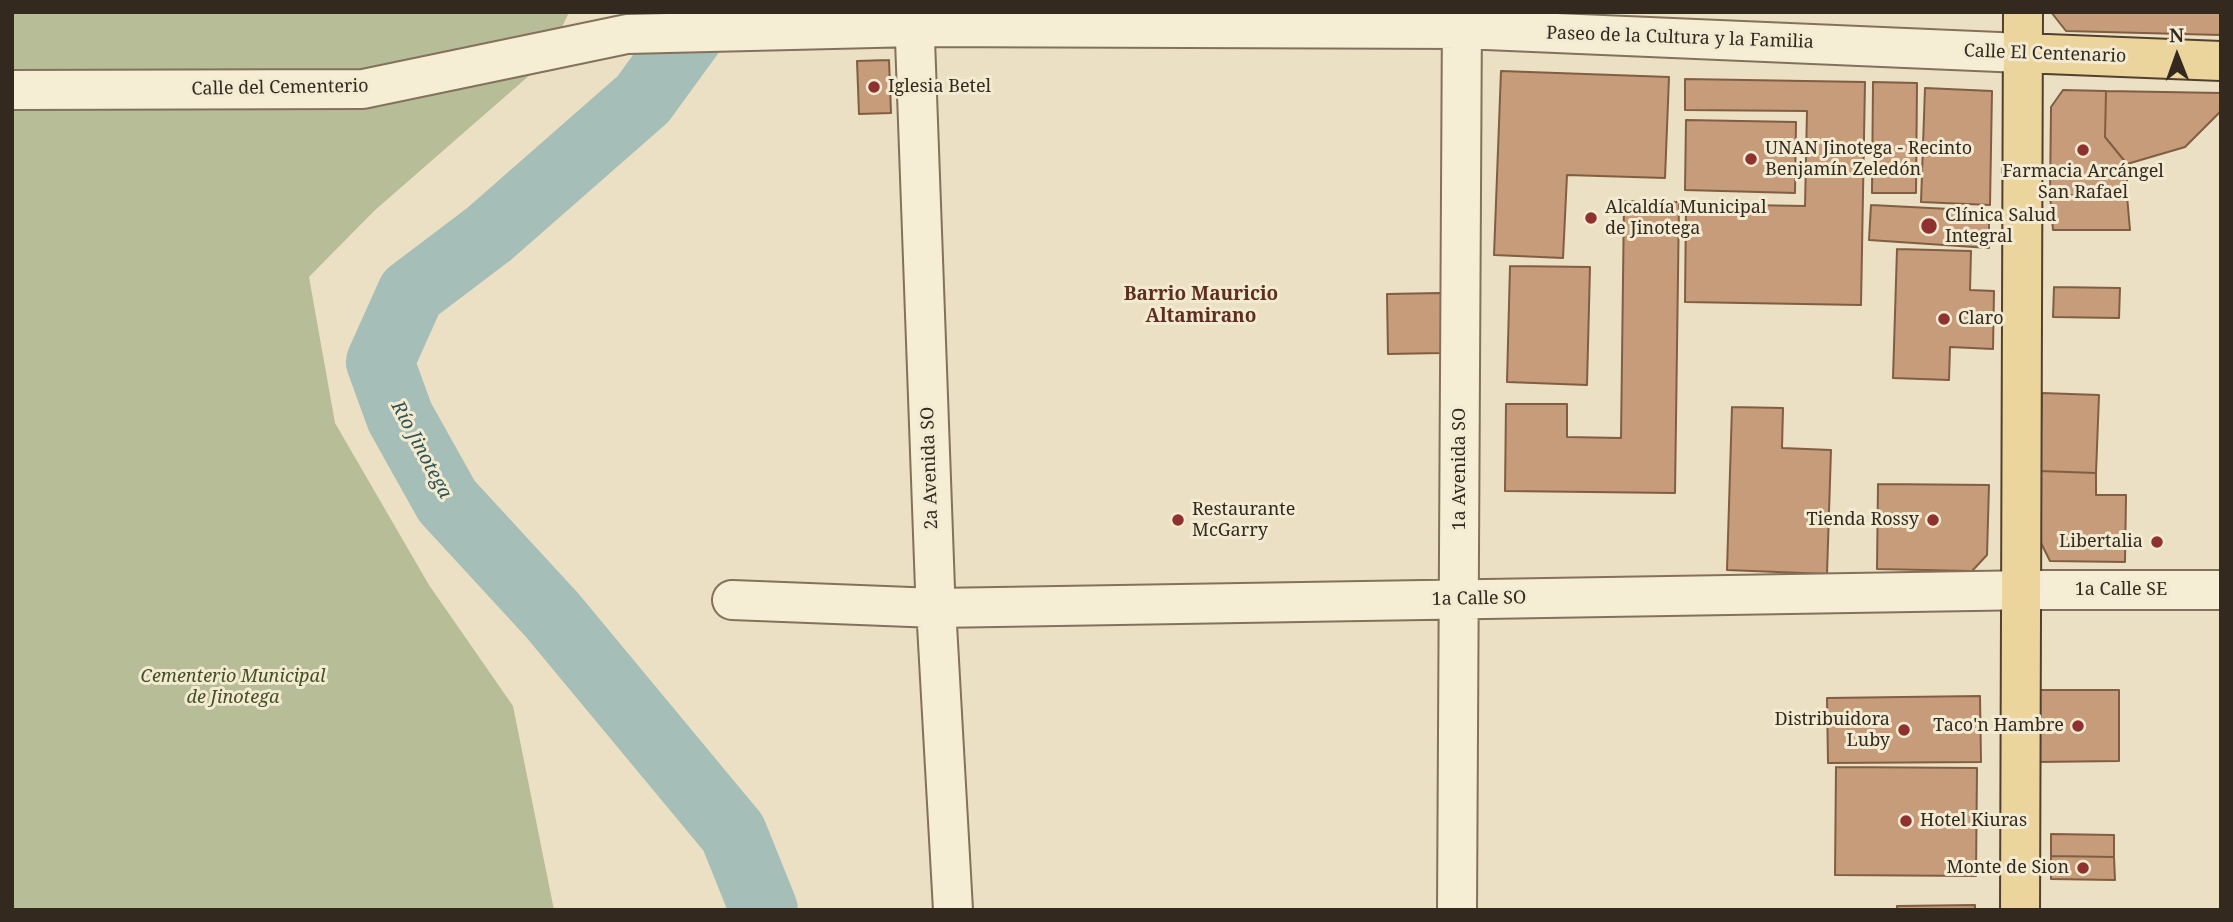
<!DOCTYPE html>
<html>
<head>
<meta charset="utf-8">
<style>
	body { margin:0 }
	#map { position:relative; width:2233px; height:922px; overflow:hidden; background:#ebe0c3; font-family:"Noto Serif",serif }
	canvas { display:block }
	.frame { position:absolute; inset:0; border:14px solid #34291e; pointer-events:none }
	.north { position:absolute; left:2142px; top:21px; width:70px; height:70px; -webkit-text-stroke:5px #f3ead2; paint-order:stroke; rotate:359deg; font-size:19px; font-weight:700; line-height:28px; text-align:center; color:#34291e }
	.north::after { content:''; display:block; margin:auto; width:24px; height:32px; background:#34291e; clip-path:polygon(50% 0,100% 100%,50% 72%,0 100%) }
</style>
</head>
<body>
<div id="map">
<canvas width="2233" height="922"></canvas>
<div class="frame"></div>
<div class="north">N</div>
</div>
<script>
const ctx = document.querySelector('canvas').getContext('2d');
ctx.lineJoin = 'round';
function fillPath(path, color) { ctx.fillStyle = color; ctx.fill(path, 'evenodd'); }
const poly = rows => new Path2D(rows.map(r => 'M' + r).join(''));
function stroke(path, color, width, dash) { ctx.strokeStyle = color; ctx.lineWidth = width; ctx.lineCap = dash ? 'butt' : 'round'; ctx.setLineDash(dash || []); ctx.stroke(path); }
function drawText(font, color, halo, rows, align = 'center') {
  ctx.font = font + ' "Noto Serif",serif'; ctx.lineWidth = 6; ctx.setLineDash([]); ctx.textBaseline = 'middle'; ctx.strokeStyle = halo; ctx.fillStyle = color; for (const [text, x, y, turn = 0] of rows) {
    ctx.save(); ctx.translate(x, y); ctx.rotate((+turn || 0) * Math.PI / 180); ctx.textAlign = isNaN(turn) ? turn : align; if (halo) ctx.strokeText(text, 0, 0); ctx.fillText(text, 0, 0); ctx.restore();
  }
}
const cemetery = poly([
	[12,12,569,12,547,60,374,211,309,277,335,423,429,585,513,706,554,910,12,910]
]);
const river = poly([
	[694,12,691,33,643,99,489,234,411,293,380,362,400,417,447,501,552,615,733,833,764,910]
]);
const building = poly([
	[2051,12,2221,12,2221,35,2066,31,2051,12],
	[889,60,891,113,859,114,857,61,889,60],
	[1501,71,1669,77,1665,178,1567,175,1563,258,1494,255,1501,71],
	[1685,79,1865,82,1861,305,1685,302,1686,204,1805,206,1807,111,1685,110,1685,79],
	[1873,82,1917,83,1916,193,1872,193,1873,82],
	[1925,88,1992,91,1990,205,1921,202,1925,88],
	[2063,90,2106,91,2105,137,2127,164,2127,196,2050,195,2051,107,2063,90],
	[2106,91,2221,93,2221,111,2185,147,2127,164,2105,137,2106,91],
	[1686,120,1796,122,1795,193,1685,190,1686,120],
	[2050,195,2127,196,2130,230,2053,230,2050,195],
	[1624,201,1679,202,1675,493,1505,491,1506,404,1567,404,1567,437,1621,438,1624,201],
	[1871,205,1989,211,1989,248,1869,240,1871,205],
	[1897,249,1971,251,1970,290,1994,291,1993,349,1950,347,1949,380,1893,378,1897,249],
	[1510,266,1590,267,1587,385,1507,382,1510,266],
	[2054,287,2120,288,2119,318,2053,317,2054,287],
	[1441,293,1442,353,1388,354,1387,294,1441,293],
	[2042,393,2099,395,2096,473,2040,471,2042,393],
	[1732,407,1783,408,1782,448,1831,450,1827,574,1727,570,1732,407],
	[2040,471,2096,473,2096,495,2126,495,2125,562,2050,561,2038,537,2040,471],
	[1878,484,1989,485,1987,555,1972,571,1877,569,1878,484],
	[2038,690,2119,690,2119,761,2038,762,2038,690],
	[1980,696,1981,762,1828,763,1827,698,1980,696],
	[1836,767,1977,768,1976,876,1835,875,1836,767],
	[2051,834,2114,835,2114,857,2051,856,2051,834],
	[2051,856,2114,857,2115,880,2051,879,2051,856],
	[1975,905,1975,910,1897,910,1897,906,1975,905]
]);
const minor = poly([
	[914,12,935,589,953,910],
	[12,90,363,89,627,34,915,27,1463,29,2022,53],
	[732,600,936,608,2034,590,2221,590],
	[1457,910,1462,12]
]);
const major = poly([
	[2022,53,2221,61],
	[2020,910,2023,12]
]);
const markers = [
	[874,87,7,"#8e312f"],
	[2083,150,7,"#8e312f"],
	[1751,159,7,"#8e312f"],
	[1591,218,7,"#8e312f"],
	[1929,226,9,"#8e312f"],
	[1944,319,7,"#8e312f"],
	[1178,520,7,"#8e312f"],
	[1933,520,7,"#8e312f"],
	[2157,542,7,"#8e312f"],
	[2078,726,7,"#8e312f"],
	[1904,730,7,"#8e312f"],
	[1906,821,7,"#8e312f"],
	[2083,868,7,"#8e312f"]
];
const streetNames = [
	["Paseo de la Cultura y la Familia",1680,38,2],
	["Calle El Centenario",2045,54,2],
	["Calle del Cementerio",280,88,-1],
	["2a Avenida SO",930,468,-92],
	["1a Avenida SO",1460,469,-90],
	["1a Calle SE",2121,590],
	["1a Calle SO",1479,599,-1]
];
const poiNames = [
	["Iglesia Betel",888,87],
	["UNAN Jinotega - Recinto",1765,149],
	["Benjamín Zeledón",1765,170],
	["Farmacia Arcángel",2083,172,"center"],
	["San Rafael",2083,193,"center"],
	["Alcaldía Municipal",1605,208],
	["de Jinotega",1605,229],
	["Clínica Salud",1945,216],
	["Integral",1945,237],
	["Claro",1958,319],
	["Restaurante",1192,510],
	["McGarry",1192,531],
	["Tienda Rossy",1919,520,"right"],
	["Libertalia",2143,542,"right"],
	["Distribuidora",1890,720,"right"],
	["Luby",1890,741,"right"],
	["Taco'n Hambre",2064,726,"right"],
	["Hotel Kiuras",1920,821],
	["Monte de Sion",2069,868,"right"]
];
const parkNames = [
	["Cementerio Municipal",233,677],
	["de Jinotega",233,698]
];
const neighbourhoodNames = [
	["Barrio Mauricio",1201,295],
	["Altamirano",1201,317]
];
const waterNames = [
	["Río Jinotega",421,450,62]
];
fillPath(cemetery, '#b7bd96');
stroke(river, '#a5beb7', 68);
fillPath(building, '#c69c7b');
stroke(building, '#815d42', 2);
stroke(minor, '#83715b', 42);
stroke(major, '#51402f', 42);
stroke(minor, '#f6edd5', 38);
stroke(major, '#ecd59d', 38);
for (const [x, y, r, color] of markers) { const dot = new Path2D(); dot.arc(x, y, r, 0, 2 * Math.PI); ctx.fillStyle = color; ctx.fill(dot); stroke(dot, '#f3ead2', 2.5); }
drawText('18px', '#34291e', '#f3ead2', streetNames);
drawText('18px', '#34291e', '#f3ead2', poiNames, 'left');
drawText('italic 18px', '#444f26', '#f3ead2', parkNames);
drawText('bold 19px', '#5e2f20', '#f3ead2', neighbourhoodNames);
drawText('italic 19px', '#2e5352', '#f3ead2', waterNames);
</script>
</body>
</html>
